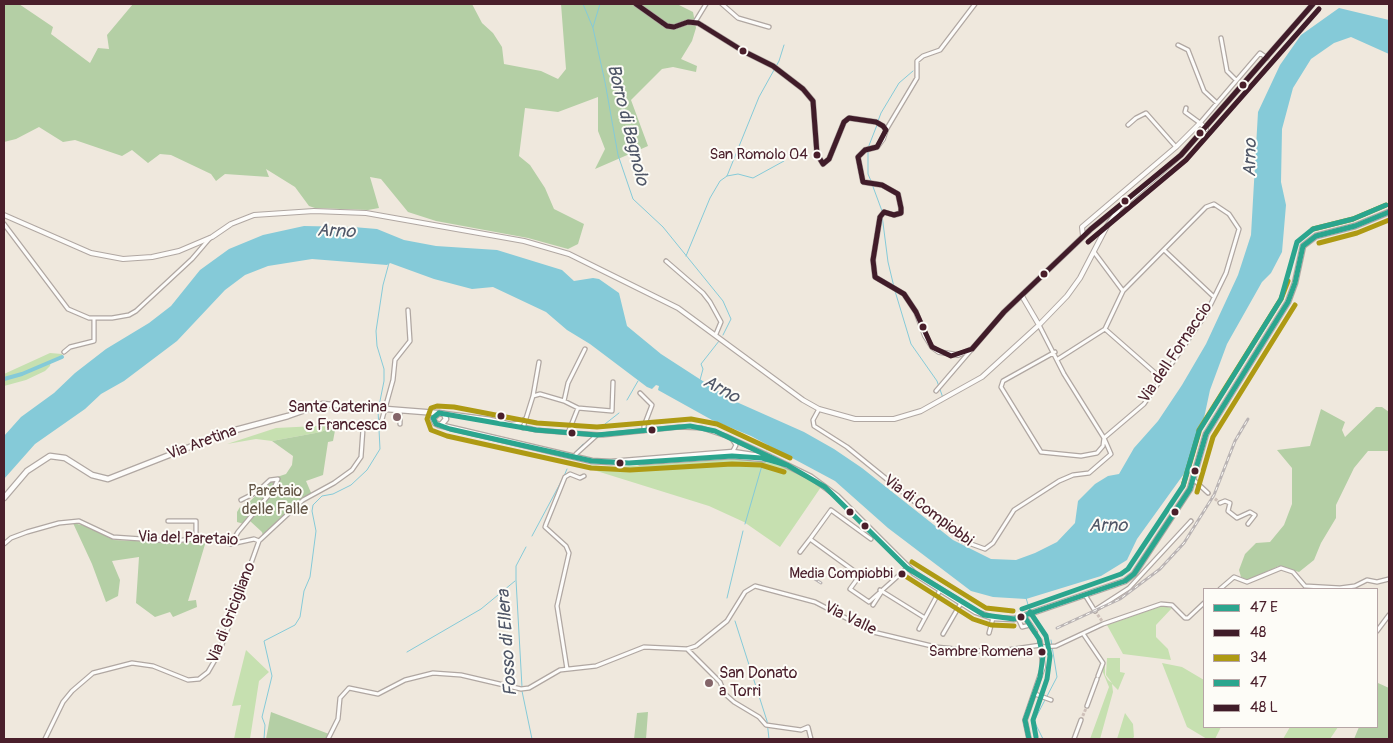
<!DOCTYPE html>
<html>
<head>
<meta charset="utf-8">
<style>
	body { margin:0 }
	#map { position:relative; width:1393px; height:743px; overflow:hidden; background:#efe8dd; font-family:Pangolin,sans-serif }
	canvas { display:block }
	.frame { position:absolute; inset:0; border:5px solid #4a1f2b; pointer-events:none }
	.legend { position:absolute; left:1203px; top:588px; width:175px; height:140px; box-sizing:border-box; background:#fdfcf7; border:1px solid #b5a4a5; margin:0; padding:6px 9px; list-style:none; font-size:15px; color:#4a1f2b }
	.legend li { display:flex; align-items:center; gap:10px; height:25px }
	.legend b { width:25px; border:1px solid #b5a4a5 }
</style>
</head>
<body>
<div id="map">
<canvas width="1393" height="743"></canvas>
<div class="frame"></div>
<ul class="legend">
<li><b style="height:6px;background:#2ba58e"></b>47 E</li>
<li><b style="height:6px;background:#401c29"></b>48</li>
<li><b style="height:6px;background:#ae9a13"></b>34</li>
<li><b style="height:6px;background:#2ba58e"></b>47</li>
<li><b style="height:6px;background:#401c29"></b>48 L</li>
</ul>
</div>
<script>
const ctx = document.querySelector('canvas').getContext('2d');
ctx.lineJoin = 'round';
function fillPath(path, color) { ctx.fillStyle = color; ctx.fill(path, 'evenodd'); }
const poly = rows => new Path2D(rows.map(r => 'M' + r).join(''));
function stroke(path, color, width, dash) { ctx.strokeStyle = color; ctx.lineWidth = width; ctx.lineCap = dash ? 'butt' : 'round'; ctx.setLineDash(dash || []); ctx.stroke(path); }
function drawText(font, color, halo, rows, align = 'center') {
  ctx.font = font + ' Pangolin,sans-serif'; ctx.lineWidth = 4; ctx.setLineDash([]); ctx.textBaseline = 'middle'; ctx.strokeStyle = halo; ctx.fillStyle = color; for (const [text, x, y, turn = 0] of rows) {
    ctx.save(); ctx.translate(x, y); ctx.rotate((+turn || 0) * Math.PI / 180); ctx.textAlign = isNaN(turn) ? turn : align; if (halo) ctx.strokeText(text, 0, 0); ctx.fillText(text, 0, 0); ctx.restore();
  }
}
const green = poly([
	[50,353,62,354,62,357,51,361,50,366,45,371,26,380,4,386,4,374],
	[336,425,321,432,272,441,256,439,227,444,276,428],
	[750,458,786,467,821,487,780,547,744,522,709,506,587,468,588,465,618,467],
	[1162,606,1172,608,1156,625,1156,637,1168,649,1171,660,1123,654,1107,625],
	[246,650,269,672,259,681,250,739,234,739,241,705,232,706],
	[1107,658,1120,658,1120,672,1125,673,1118,690,1112,684,1113,692,1100,739,1090,739,1109,687,1102,670,1105,660,1105,675,1108,680,1112,683,1106,675],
	[1162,663,1182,667,1204,680,1204,727,1221,727,1215,739,1207,739,1187,727],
	[1125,713,1133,724,1134,737,1132,739,1117,739],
	[1290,727,1338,727,1330,739,1283,739]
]);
const forest = poly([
	[4,4,19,4,53,27,51,34,90,63,98,48,109,49,107,35,133,4,472,4,482,23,493,33,502,47,504,64,541,71,558,79,566,69,561,4,677,4,693,12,696,28,692,41,681,59,697,66,696,72,673,67,662,69,631,100,648,146,595,169,605,149,598,131,598,97,558,112,525,108,519,156,530,165,545,188,554,209,584,224,578,244,568,249,528,238,436,221,408,212,381,179,370,177,379,208,368,210,315,208,309,206,295,187,266,169,269,177,225,174,216,181,211,174,171,155,160,154,148,163,132,150,122,156,75,140,63,142,39,127,16,139,4,142],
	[1376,407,1382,407,1389,412,1389,451,1368,451,1354,468,1336,505,1336,518,1321,543,1314,560,1299,572,1279,566,1248,580,1241,577,1239,570,1245,554,1256,543,1270,542,1284,525,1292,504,1292,468,1277,450,1310,446,1321,409,1345,422,1342,430,1345,437],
	[336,425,333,441,328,442,323,475,306,481,312,495,303,500,263,536,262,532,250,521,244,524,237,522,237,512,240,507,244,511,244,507,274,478,286,474,292,465,293,456,272,441,321,432],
	[73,523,86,526,114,540,178,543,206,541,188,601,196,600,197,607,173,617,170,612,155,617,136,603,139,557,112,561,120,580,118,596,106,602,92,564],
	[1378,683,1389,688,1389,739,1354,739,1359,727,1377,727],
	[271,712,329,734,327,739,266,739],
	[648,712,646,739,634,739,637,713]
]);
const water = poly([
	[1339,8,1389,20,1389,54,1351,37,1334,43,1311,59,1293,88,1282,129,1281,182,1286,205,1282,252,1271,273,1262,282,1227,344,1210,390,1201,432,1186,471,1137,539,1127,560,1101,576,1026,599,993,597,971,591,888,528,835,481,751,436,712,420,658,390,659,386,656,385,652,389,647,387,590,344,567,330,546,312,493,287,472,289,434,279,390,263,387,265,312,259,268,266,245,275,225,290,177,341,124,381,101,394,85,409,35,444,4,479,4,436,21,417,54,393,75,373,106,349,149,323,171,306,200,270,229,249,263,235,304,226,353,227,377,229,404,240,436,246,497,250,562,270,574,281,593,278,599,279,619,293,627,326,661,354,732,400,804,432,834,449,862,468,953,540,991,559,1016,560,1035,553,1057,542,1075,523,1078,501,1095,484,1108,476,1119,474,1134,448,1158,421,1182,385,1206,344,1238,275,1251,235,1258,112,1280,65,1301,35]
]);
const stream = poly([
	[583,4,593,28,605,82,618,155,633,199,663,227,723,301,731,319,723,335],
	[593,27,600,4],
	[878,121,881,113,899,83,913,71],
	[727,176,738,174,753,178,784,161],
	[871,181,868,174,868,148,877,125],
	[872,184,882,211],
	[882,215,888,262,894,287],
	[686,256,710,198,720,181,727,176,759,97,779,61,784,45],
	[895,291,911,344,937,381,943,398],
	[700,380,703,369,701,364,719,341],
	[627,400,638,381],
	[379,406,384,381,384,369,377,346,376,331,383,285,389,263],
	[605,424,619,413],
	[767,450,769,444],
	[575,452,583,444],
	[564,476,567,469],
	[745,524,763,462],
	[532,536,562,480],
	[727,598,743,531],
	[1026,598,1030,611],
	[1033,616,1043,629],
	[735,621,767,721,769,739],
	[407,652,481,609,515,581],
	[522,687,516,580,516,566,526,547],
	[522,691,532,739],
	[264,739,265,725,262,717,272,676,264,641,295,625,300,617,304,591,310,577,316,531,312,511,313,505,322,496,333,494,351,485,367,470,380,449,378,410],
	[1043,739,1034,721,1057,677,1051,640]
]);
const canal = poly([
	[4,379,22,374,62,357]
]);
const streetTunnel = poly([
	[1208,493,1220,503],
	[1095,611,1102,621],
	[1081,720,1087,706]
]);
const secondaryTunnel = poly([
	[1035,632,1040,641]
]);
const street = poly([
	[722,4,738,18,769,27],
	[695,22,706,4],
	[1221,38,1227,71,1236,80],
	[1178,45,1188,50,1204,91,1217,103],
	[1186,108,1185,112,1200,123,1260,53,1267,58],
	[1128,125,1136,118,1146,113,1176,147],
	[886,130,917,78,917,61,923,56,940,50,975,4],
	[4,224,68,309,89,318,112,318,129,315,136,311,192,259,210,238],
	[1164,250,1214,297],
	[1094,252,1123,291],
	[666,261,703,293,710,302,721,322,716,334],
	[1105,329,1162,379],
	[64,352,70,347,94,341,94,318],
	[1055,352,1003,381,1001,387,1041,452,1081,456,1097,453,1103,446,1104,438],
	[1058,359,1105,329,1123,291,1206,207,1214,204,1229,214,1239,229,1226,273,1206,314,1144,404,1104,438],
	[936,391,972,349],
	[640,393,652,405,644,426,644,431],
	[533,396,540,394,564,401,578,408,612,411,613,382],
	[564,401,568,383,585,349],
	[819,409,813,420,814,426,847,447,963,541,985,549,993,543,1014,510,1059,481,1073,475,1089,473,1111,454,1104,438,1064,374,1039,325],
	[400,410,400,424],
	[443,413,489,419,536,430,572,433,603,435,679,427,702,428,726,436,770,456],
	[381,423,393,380,395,360,410,341,408,310],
	[513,424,520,423,525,419],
	[523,428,533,396,539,362],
	[568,433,578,408],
	[732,439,736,445,732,453],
	[576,454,597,435],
	[1194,480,1208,493],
	[1220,503,1225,501,1230,503,1228,511,1237,518,1250,512,1255,515,1248,524],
	[168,521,196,521,196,538],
	[4,544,11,538,27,532,59,523,79,521,113,537,171,541,207,538,231,544,254,539,259,541],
	[231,544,238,532,273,490,278,479,270,480,257,492,241,500],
	[800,552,810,539],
	[858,578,857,573,810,539,831,510,871,539],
	[858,578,850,589,869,602,907,568,907,565],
	[1220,589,1234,577,1247,582,1281,568,1293,572,1305,586,1340,588,1355,586,1367,580,1377,582,1389,579],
	[880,590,925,618],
	[1085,595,1095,611],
	[873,605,882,591],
	[1095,610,1129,588,1191,521],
	[1018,618,1022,627,1030,625],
	[919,629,940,590],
	[1377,631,1389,615],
	[989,633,993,618],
	[943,634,961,603],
	[1084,635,1103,663,1098,676],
	[1041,647,1056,646,1103,624,1161,604,1172,605,1185,618,1188,618,1204,603],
	[687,649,720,682,725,694,734,702,759,717,766,725,801,730,808,727,811,739],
	[567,669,557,606,569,553,566,546,545,527,546,524,565,477,570,474,580,478,584,476],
	[1035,694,1051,700],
	[1087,706,1097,679],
	[45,739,63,702,72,691,93,673,132,663,153,666,188,680,199,679,208,672,219,653,259,541,303,500,334,483,352,470,361,457,363,429],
	[328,739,338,719,340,698,349,688,378,694,405,680,433,673,461,675,521,689,529,688,560,670,596,666,644,647,687,649,696,646,727,621,745,592,755,586,815,602,873,632,936,647,976,651,1007,650,1041,645],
	[1074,739,1081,720]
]);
const secondary = poly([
	[636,4,667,26,674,27,688,22,698,23,743,51,773,66,803,89,813,101,817,154,823,164,829,159,844,122,849,118,876,122,883,126,886,130,883,139,877,147,865,150,858,157,863,182,882,185,898,194,901,208,901,213,894,215,884,212,880,217,873,260,875,277,904,294,916,312,925,336,932,347,939,352,958,355,972,349,1004,312,1091,229,1121,205],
	[4,215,91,253,123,259,152,257,179,251,212,237,231,224,254,215,314,211,366,213,524,241,569,254,678,308,803,400,819,409,855,419,894,419,921,411,982,377,1039,325,1067,296,1080,278,1107,226,1119,209,1181,155,1313,4],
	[1083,236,1082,227,1176,147,1200,123,1206,129],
	[1022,296,1039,325],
	[1024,616,1035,632],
	[1029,739,1025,720,1043,667,1040,641]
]);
const primary = poly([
	[441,425,446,419,444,414,439,413,433,418,435,423,439,425,592,461,611,462,733,452,772,458,811,477,837,496,914,573,976,612,993,618,1014,619,1125,581,1134,574,1190,489,1206,434,1288,302,1295,283,1303,246,1316,236,1355,226,1389,212],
	[640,462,732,456,764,459],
	[4,498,27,471,50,456,65,458,92,475,108,479,228,432,288,416,322,404,437,413]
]);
const rail = poly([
	[798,568,821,583],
	[1057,628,1120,599,1160,569,1184,543,1214,495,1235,441,1248,419]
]);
const bus1 = poly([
	[439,413,536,430,597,435,690,426,715,431,787,465,762,458,732,456,629,463,592,461,450,429,436,424,433,418,439,413],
	[787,465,825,487,907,568,984,615,1014,619,1125,581,1134,574,1190,489,1206,434,1288,302,1295,283,1303,246,1316,236,1355,226,1389,212],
	[1024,616,1039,639,1043,656,1040,677,1025,720,1029,739]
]);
const bus2 = poly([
	[636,4,667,26,674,27,688,22,698,23,743,51,773,66,803,89,813,101,817,154,823,164,829,159,844,122,849,118,876,122,883,126,886,130,877,147,865,150,858,157,863,182,882,185,898,194,901,208,901,213,894,215,884,212,880,217,873,260,875,277,904,294,916,312,932,347,951,356,972,349,1004,312,1091,229,1181,155,1313,4]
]);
const bus3 = poly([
	[1313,229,1353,219,1386,205],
	[1319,243,1357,233,1389,220],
	[1199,430,1281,299,1288,281],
	[784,472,761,465,732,464,630,470,591,468,447,436,431,430,427,419,431,408,437,406,454,407,537,423,597,427,691,419,717,424,790,458],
	[1183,486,1199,432],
	[1197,492,1213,437,1295,305],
	[912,562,986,608,1013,611],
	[902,574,973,619,991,625,1014,626]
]);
const bus4 = poly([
	[1022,609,1121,574,1128,569,1183,486,1199,431,1281,299,1297,242,1313,229,1353,219,1386,205],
	[1030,612,1046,636,1050,656,1047,679,1033,720,1036,737]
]);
const bus5 = poly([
	[1088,242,1186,160,1319,9]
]);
const markers = [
	[743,51,4.5,"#4a1f2b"],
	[1243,85,4.5,"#4a1f2b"],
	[1200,133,4.5,"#4a1f2b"],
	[817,155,4.5,"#4a1f2b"],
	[1125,201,4.5,"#4a1f2b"],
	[1044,274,4.5,"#4a1f2b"],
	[923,327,4.5,"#4a1f2b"],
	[501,416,4.5,"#4a1f2b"],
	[397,417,5,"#846569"],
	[652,430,4.5,"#4a1f2b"],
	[572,433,4.5,"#4a1f2b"],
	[620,463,4.5,"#4a1f2b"],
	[1195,471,4.5,"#4a1f2b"],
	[850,512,4.5,"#4a1f2b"],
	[1175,512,4.5,"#4a1f2b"],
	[865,526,4.5,"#4a1f2b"],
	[902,574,4.5,"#4a1f2b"],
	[1021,617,4.5,"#4a1f2b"],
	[1042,652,4.5,"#4a1f2b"],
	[709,683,5,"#846569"]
];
const busNames = [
	["San Romolo 04",808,155],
	["Media Compiobbi",893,574],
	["Sambre Romena",1033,652]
];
const streetNames = [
	["Via dell Fornaccio",1176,353,-56],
	["Via Aretina",202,443,-20],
	["Via di Compiobbi",928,511,37],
	["Via del Paretaio",188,539,2],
	["Via di Gricigliano",232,613,-69],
	["Via Valle",850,619,26]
];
const poiNames = [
	["Sante Caterina",387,408],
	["e Francesca",387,426],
	["San Donato",719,674,"left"],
	["a Torri",719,692,"left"]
];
const parkNames = [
	["Paretaio",275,492],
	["delle Falle",275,510]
];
const waterNames = [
	["Borro di Bagnolo",627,125,76],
	["Arno",1251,158,-89],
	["Arno",336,232,2],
	["Arno",721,390,29],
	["Arno",1108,526],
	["Fosso di Ellera",508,643,-94]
];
fillPath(green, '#c6e0b0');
fillPath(forest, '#b4cfa5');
fillPath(water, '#85cad8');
stroke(stream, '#85cad8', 1);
stroke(canal, '#85cad8', 4);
stroke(streetTunnel, '#cec0b9', 3, [3, 1.5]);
stroke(secondaryTunnel, '#cec0b9', 4, [4, 2]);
stroke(street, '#b0a7a2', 5.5);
stroke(secondary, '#b0a7a2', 6);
stroke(primary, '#b0a7a2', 7);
stroke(street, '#fdfcfa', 3);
stroke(secondary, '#fdfcfa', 4);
stroke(primary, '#fdfcfa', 4.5);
stroke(rail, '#bab4b4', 3);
stroke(rail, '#fdfcf7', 1, [4]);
stroke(bus1, '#2ba58e', 5);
stroke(bus2, '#401c29', 5);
stroke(bus3, '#ae9a13', 5);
stroke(bus4, '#2ba58e', 5);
stroke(bus5, '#401c29', 5);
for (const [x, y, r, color] of markers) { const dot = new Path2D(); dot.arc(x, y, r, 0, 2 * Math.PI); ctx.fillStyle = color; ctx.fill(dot); stroke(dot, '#fdfcf7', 2); }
drawText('15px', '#4a1f2b', '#fdfcf7', busNames, 'right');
drawText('16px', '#4a1f2b', '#fdfcf7', streetNames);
drawText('16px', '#4a1f2b', '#fdfcf7', poiNames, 'right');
drawText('16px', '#655748', '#fdfcf7', parkNames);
drawText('italic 18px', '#4f5667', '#fdfcf7', waterNames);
</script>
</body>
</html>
